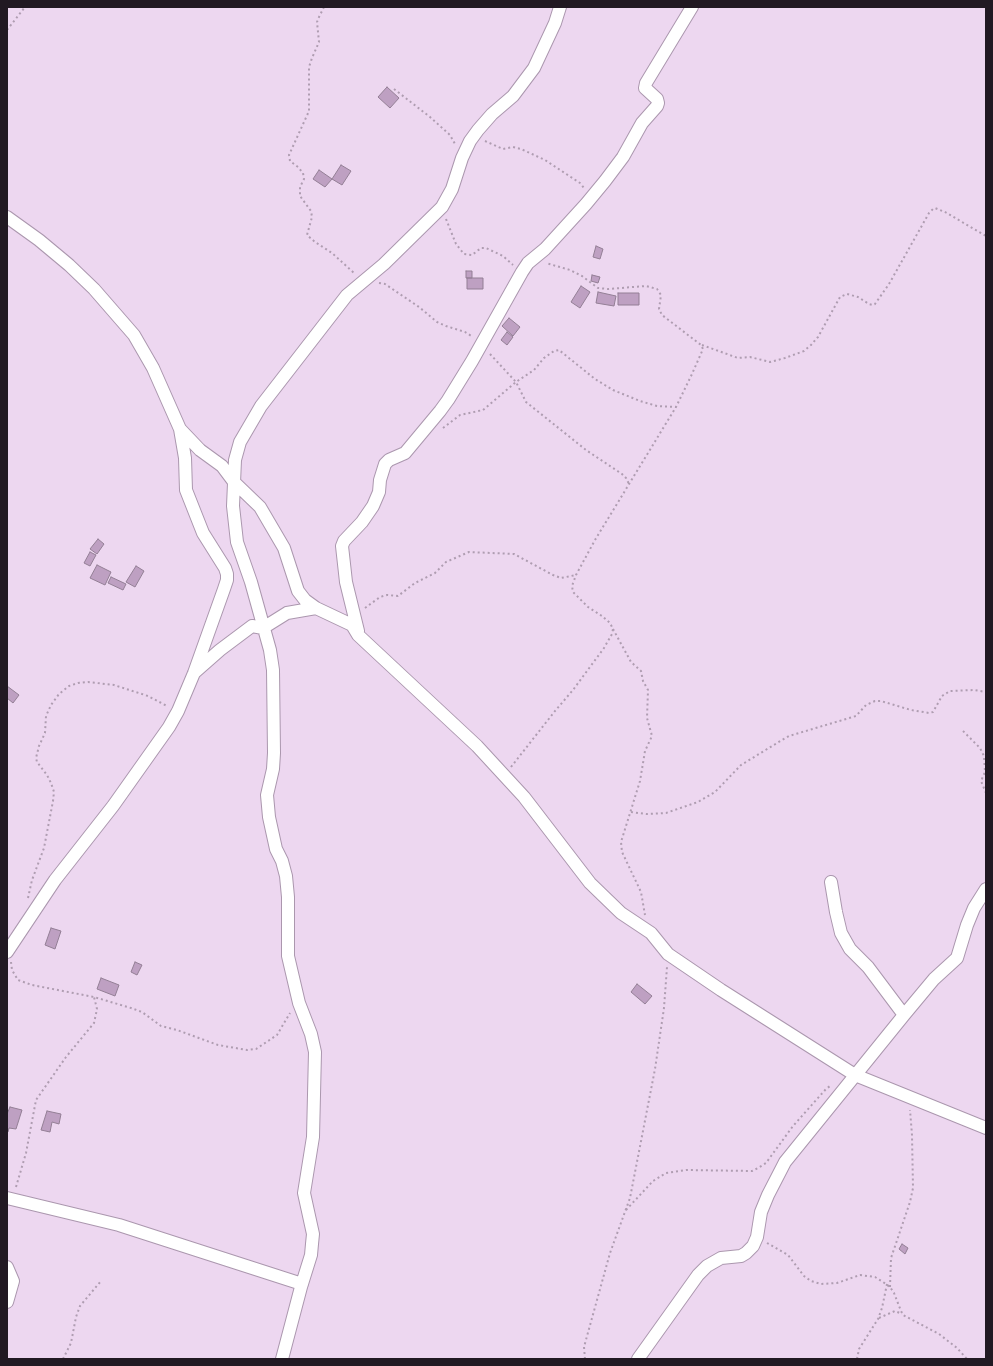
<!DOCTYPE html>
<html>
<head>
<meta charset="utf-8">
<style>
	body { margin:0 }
	#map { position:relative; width:993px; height:1366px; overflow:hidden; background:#edd7f0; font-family:"IBM Plex Serif",serif }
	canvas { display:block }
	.frame { position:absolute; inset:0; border:8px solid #211922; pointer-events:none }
</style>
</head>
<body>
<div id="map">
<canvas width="993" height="1366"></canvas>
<div class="frame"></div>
</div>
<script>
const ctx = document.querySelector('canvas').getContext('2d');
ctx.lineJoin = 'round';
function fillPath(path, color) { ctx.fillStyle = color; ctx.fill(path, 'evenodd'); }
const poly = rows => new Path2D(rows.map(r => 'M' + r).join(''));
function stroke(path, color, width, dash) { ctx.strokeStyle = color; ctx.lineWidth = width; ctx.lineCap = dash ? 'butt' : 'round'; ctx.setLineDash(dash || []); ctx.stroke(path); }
const building = poly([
	[387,87,399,98,390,108,378,97,387,87],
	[341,165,351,171,342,185,332,179,341,165],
	[319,170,332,179,325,187,313,179,319,170],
	[596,246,603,249,600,259,593,257,596,246],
	[466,271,472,271,472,278,466,278,466,271],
	[592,275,600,277,598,283,591,281,592,275],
	[467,278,483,278,483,289,467,289,467,278],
	[581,286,590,292,580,308,571,302,581,286],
	[598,292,616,296,614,306,596,303,598,292],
	[618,293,639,293,639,305,618,305,618,293],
	[509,318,520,327,513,336,502,326,509,318],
	[507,332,513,337,507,345,501,340,507,332],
	[98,539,104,544,97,554,90,549,98,539],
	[90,552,96,555,90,566,84,563,90,552],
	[97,565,111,572,105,585,90,578,97,565],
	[136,566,144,571,135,587,126,582,136,566],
	[111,577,126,584,123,590,108,583,111,577],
	[7,686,19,695,13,703,7,698,7,686],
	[51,928,61,931,55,949,45,945,51,928],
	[135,962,142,965,137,975,131,972,135,962],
	[101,978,119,985,115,996,97,989,101,978],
	[637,984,652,996,645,1004,631,992,637,984],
	[10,1107,22,1110,16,1129,9,1128,8,1132,7,1132,7,1114,10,1107],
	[47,1111,61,1114,59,1124,52,1122,50,1132,41,1130,47,1111],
	[902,1244,908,1248,905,1254,899,1249,902,1244]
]);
const path = poly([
	[324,7,319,17,317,22,319,42,312,58,309,67,309,111,289,155,290,161,298,167,303,173,304,179,300,187,300,196,311,211,312,217,307,235,315,242,332,253,354,273],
	[7,30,25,7],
	[394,89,430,117,450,135,455,144],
	[485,141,503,149,513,147,521,149,545,160,580,183,584,188],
	[446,219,456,244,464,254,472,255,481,248,486,248,503,256,513,265],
	[379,283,385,284,419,307,437,322,446,326,465,332,473,337],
	[702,345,738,358,750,357,770,362,785,358,804,351,811,345,818,337,840,297,847,294,858,297,869,304,873,305,875,304,889,284,929,213,933,209,935,208,945,212,986,236],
	[490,354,516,382,526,402,586,450,622,474,626,478,629,484],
	[443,428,460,415,483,410,516,382,534,370,544,358,554,351,559,350,595,379,613,390,640,401,657,406,676,407],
	[365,608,380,597,387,595,398,596,415,583,435,573,446,562,469,552,514,554,553,575,561,578,576,575],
	[613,629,631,662,641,671,643,681,648,690,647,718,652,736,645,751,640,781,621,842,622,852,641,892,645,915],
	[963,731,980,748,984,756,985,772,981,781,986,793],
	[511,767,555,711,573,690,604,648,612,634,613,629,610,623,602,616,588,607,573,592,572,586,576,575,595,540,676,407,692,374,703,349,701,345,662,315,659,309,661,295,657,289,646,286,608,289,598,288,582,276,570,270,546,263],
	[631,812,646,814,666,813,698,802,715,792,741,765,782,740,789,736,856,716,866,705,875,701,881,701,911,710,929,713,933,712,942,696,950,691,974,690,986,692],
	[28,898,32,880,44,848,53,801,54,792,51,783,47,775,37,762,36,758,39,746,45,733,46,716,51,705,59,694,69,686,78,683,88,682,114,685,148,696,167,706],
	[11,962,12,970,18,980,32,985,94,997,131,1008,142,1012,161,1026,177,1030,218,1045,247,1050,256,1049,277,1035,290,1013],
	[16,1187,26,1153,36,1100,66,1057,94,1023,97,1009,94,997],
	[626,1210,653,1181,666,1173,686,1170,752,1171,758,1168,766,1163,793,1126,826,1089,830,1086],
	[767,1243,788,1255,804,1276,811,1281,821,1284,837,1283,860,1275,875,1277,883,1282,890,1287,894,1293,901,1311,903,1315,939,1334,957,1348,967,1359],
	[890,1287,891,1258,910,1202,913,1188,912,1135,910,1110],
	[879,1318,895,1311,902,1314],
	[63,1359,71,1343,76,1317,80,1306,101,1281],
	[188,1359,189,1359],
	[585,1359,584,1347,610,1253,630,1198,655,1069,664,1008,667,967],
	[857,1359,859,1349,878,1319,882,1308,887,1284]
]);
const minor = poly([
	[7,217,39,240,69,265,94,289,134,335,153,368,180,429,200,450,222,466,234,482,260,507,284,548,298,591,305,600,316,608,352,625,358,635,477,746,524,797,590,883,621,913,651,933,668,954,721,990,855,1075,986,1128],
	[358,631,346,582,342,546,344,541,362,522,373,506,379,492,380,480,385,464,389,460,405,453,440,411,448,400,472,361,522,272,528,263,545,249,586,204,605,181,623,157,642,123,657,106,658,103,657,99,645,88,646,83,692,7],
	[195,672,220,650,252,626,263,628,287,613,316,608],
	[831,882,836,912,841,933,850,949,868,967,904,1015],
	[7,952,55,880,113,806,169,727,178,711,194,673,224,589,227,580,227,574,225,568,203,533,186,490,185,458,180,429],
	[7,1198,119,1225,302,1284],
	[7,1267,13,1281,7,1302],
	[282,1359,301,1287,311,1255,312,1244,313,1234,304,1193,313,1137,315,1052,311,1034,299,1003,288,956,288,897,286,876,282,861,276,849,269,817,267,795,273,769,274,753,273,670,270,650,251,582,237,542,233,506,235,460,240,442,261,406,347,295,384,264,442,207,452,189,462,158,470,141,478,130,492,114,513,96,534,68,555,23,560,7],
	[638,1359,698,1275,707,1266,721,1258,741,1256,746,1253,753,1246,757,1237,761,1212,768,1195,785,1162,904,1015,934,979,957,958,967,925,974,908,986,889]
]);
fillPath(building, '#bea0c2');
stroke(building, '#937f95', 1);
stroke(minor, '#ab97ae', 14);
stroke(path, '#af9db1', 2, [2, 3]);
stroke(minor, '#fff', 12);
</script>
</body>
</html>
